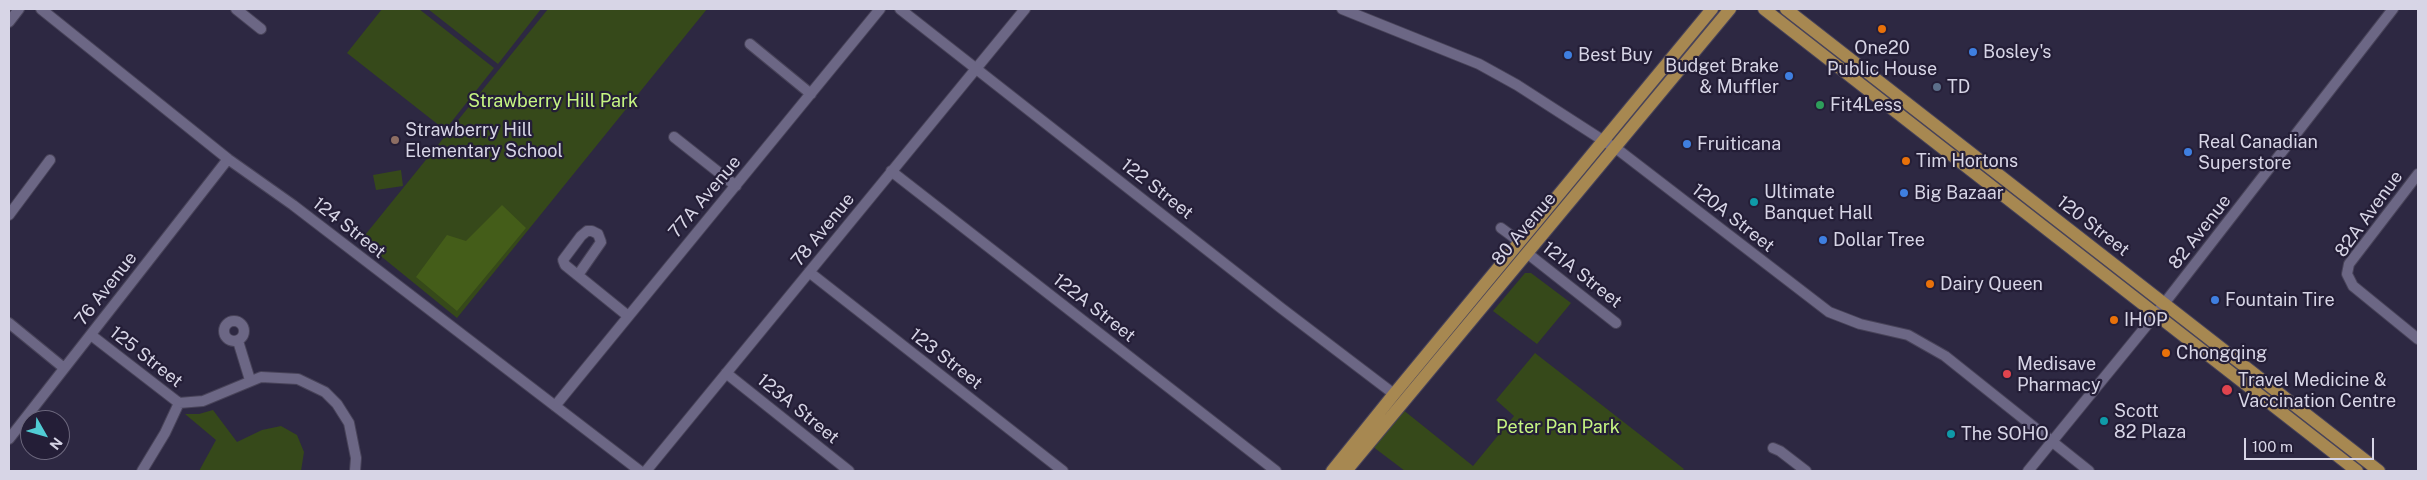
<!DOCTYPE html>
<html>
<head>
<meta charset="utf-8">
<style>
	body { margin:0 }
	#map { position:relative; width:2427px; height:480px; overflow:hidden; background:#2d2842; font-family:"Public Sans",sans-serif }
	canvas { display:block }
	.frame { position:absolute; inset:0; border:10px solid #d7d5e6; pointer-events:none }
	.north { position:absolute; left:20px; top:410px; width:50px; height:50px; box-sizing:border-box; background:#241e37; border:1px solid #6c677d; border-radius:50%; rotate:128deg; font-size:14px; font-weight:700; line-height:20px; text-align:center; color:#d7d5e6 }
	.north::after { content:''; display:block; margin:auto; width:18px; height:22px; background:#51ccd4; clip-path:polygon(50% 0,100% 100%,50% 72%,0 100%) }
	.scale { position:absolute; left:2244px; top:438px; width:130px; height:22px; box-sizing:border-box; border:2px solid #d7d5e6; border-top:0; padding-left:6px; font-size:15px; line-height:18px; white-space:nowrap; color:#d7d5e6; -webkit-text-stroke:4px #241e37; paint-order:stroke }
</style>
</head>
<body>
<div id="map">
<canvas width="2427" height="480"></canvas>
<div class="frame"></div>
<div class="north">N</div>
<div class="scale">100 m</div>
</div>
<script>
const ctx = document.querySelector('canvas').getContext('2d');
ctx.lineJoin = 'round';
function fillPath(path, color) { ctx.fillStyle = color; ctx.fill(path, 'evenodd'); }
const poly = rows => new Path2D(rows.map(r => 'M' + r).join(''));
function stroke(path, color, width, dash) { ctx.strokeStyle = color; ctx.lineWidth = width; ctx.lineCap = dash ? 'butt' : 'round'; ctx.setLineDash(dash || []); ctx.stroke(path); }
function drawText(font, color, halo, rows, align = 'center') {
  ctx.font = font + ' "Public Sans",sans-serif'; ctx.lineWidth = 4.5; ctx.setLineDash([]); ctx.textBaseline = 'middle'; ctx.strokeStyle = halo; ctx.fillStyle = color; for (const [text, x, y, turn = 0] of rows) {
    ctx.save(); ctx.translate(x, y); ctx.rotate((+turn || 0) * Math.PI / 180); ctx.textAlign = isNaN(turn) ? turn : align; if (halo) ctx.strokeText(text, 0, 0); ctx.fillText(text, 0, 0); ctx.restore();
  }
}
const green = poly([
	[382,9,419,9,494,68,445,130,347,53],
	[428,9,541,9,498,64],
	[548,9,707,9,457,318,361,240],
	[401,170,403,186,376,190,373,175],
	[1525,273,1531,273,1571,303,1537,344,1493,311],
	[1535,353,1684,469,1682,471,1405,471,1372,446,1402,409,1473,466,1514,416,1496,400],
	[213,410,237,442,262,430,281,426,297,435,304,452,301,471,199,471,216,440,185,414,199,414]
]);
const forest = poly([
	[502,205,526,228,457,311,416,277,447,235,466,241]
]);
const minor = poly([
	[41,9,228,159,293,205,640,471],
	[236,9,261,29],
	[900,9,1281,308,1394,394],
	[1342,9,1479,64,1517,85,1621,152,1829,312,1860,324,1908,335,1945,356,2089,471],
	[9,22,19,9],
	[750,44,811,94],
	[674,137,736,186],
	[891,171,1276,471],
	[2418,174,2349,264,2347,274,2353,286,2418,339],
	[9,215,50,160],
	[1501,228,1520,242],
	[1527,253,1616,323],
	[809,272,1063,471],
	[578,275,601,242,598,234,592,231,587,231,581,236,563,260,565,265,628,316],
	'224 331a10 10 0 1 1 20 0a10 10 0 1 1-20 0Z',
	[9,323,64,368],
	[91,335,179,403,203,401,261,377,298,379,325,392,337,404,349,423,356,458,355,471],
	[238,341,250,380],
	[726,373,849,471],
	[555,406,880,9],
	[9,439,228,159],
	[1773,448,1780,451,1806,471],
	[142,471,165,433,179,403],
	[646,471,1025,9],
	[2028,471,2156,314,2393,9]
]);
const major = poly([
	[1764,9,2357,471],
	[1786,9,2379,471],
	[1332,471,1394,394,1712,9],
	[1346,471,1730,9]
]);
const markers = [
	[1882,29,5,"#e8710a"],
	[1973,52,5,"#3f7fe0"],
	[1568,55,5,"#3f7fe0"],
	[1789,76,5,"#3f7fe0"],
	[1937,87,5,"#5c6f8a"],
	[1820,105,5,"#2e9e5b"],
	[395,140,5,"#8d6e63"],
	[1687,144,5,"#3f7fe0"],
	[2188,152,5,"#3f7fe0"],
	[1906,161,5,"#e8710a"],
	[1904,193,5,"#3f7fe0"],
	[1754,202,5,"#0f9aa8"],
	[1823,240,5,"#3f7fe0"],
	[1930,284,5,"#e8710a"],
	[2215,300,5,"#3f7fe0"],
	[2114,320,5,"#e8710a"],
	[2166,353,5,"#e8710a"],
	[2007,374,5,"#e0444e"],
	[2227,390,6,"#e0444e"],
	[2104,421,5,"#0f9aa8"],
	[1951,434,5,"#0f9aa8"]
];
const poiNames = [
	["One20",1882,48,"center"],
	["Public House",1882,69,"center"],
	["Bosley's",1983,52],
	["Best Buy",1578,55],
	["Budget Brake",1779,66,"right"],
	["& Muffler",1779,87,"right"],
	["TD",1947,87],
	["Fit4Less",1830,105],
	["Strawberry Hill",405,130],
	["Elementary School",405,151],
	["Real Canadian",2198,142],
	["Superstore",2198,163],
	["Fruiticana",1697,144],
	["Tim Hortons",1916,161],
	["Ultimate",1764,192],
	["Banquet Hall",1764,213],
	["Big Bazaar",1914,193],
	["Dollar Tree",1833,240],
	["Dairy Queen",1940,284],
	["Fountain Tire",2225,300],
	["IHOP",2124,320],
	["Chongqing",2176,353],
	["Medisave",2017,364],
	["Pharmacy",2017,385],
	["Travel Medicine &",2238,380],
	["Vaccination Centre",2238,401],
	["Scott",2114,411],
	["82 Plaza",2114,432],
	["The SOHO",1961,434]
];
const parkNames = [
	["Strawberry Hill Park",553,101],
	["Peter Pan Park",1558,427]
];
const streetNames = [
	["122 Street",1157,189,38],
	["77A Avenue",705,197,-50],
	["82A Avenue",2369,214,-54],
	["120A Street",1733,218,38],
	["120 Street",2093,226,38],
	["124 Street",349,228,38],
	["80 Avenue",1524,229,-50],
	["78 Avenue",823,230,-51],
	["82 Avenue",2200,232,-52],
	["121A Street",1582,275,38],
	["76 Avenue",106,289,-52],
	["122A Street",1094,308,38],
	["125 Street",146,357,38],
	["123 Street",946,359,38],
	["123A Street",798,409,39]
];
fillPath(green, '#36491a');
fillPath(forest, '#445d19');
stroke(minor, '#484359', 12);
stroke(major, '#484359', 14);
stroke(minor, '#6c6785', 10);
stroke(major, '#a78851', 12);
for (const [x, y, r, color] of markers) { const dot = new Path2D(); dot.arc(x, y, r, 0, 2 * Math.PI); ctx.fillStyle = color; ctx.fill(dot); stroke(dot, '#241e37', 2); }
drawText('18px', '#d7d5e6', '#241e37', poiNames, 'left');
drawText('18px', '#c6f582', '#241e37', parkNames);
drawText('18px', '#d7d5e6', '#241e37', streetNames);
</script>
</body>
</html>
